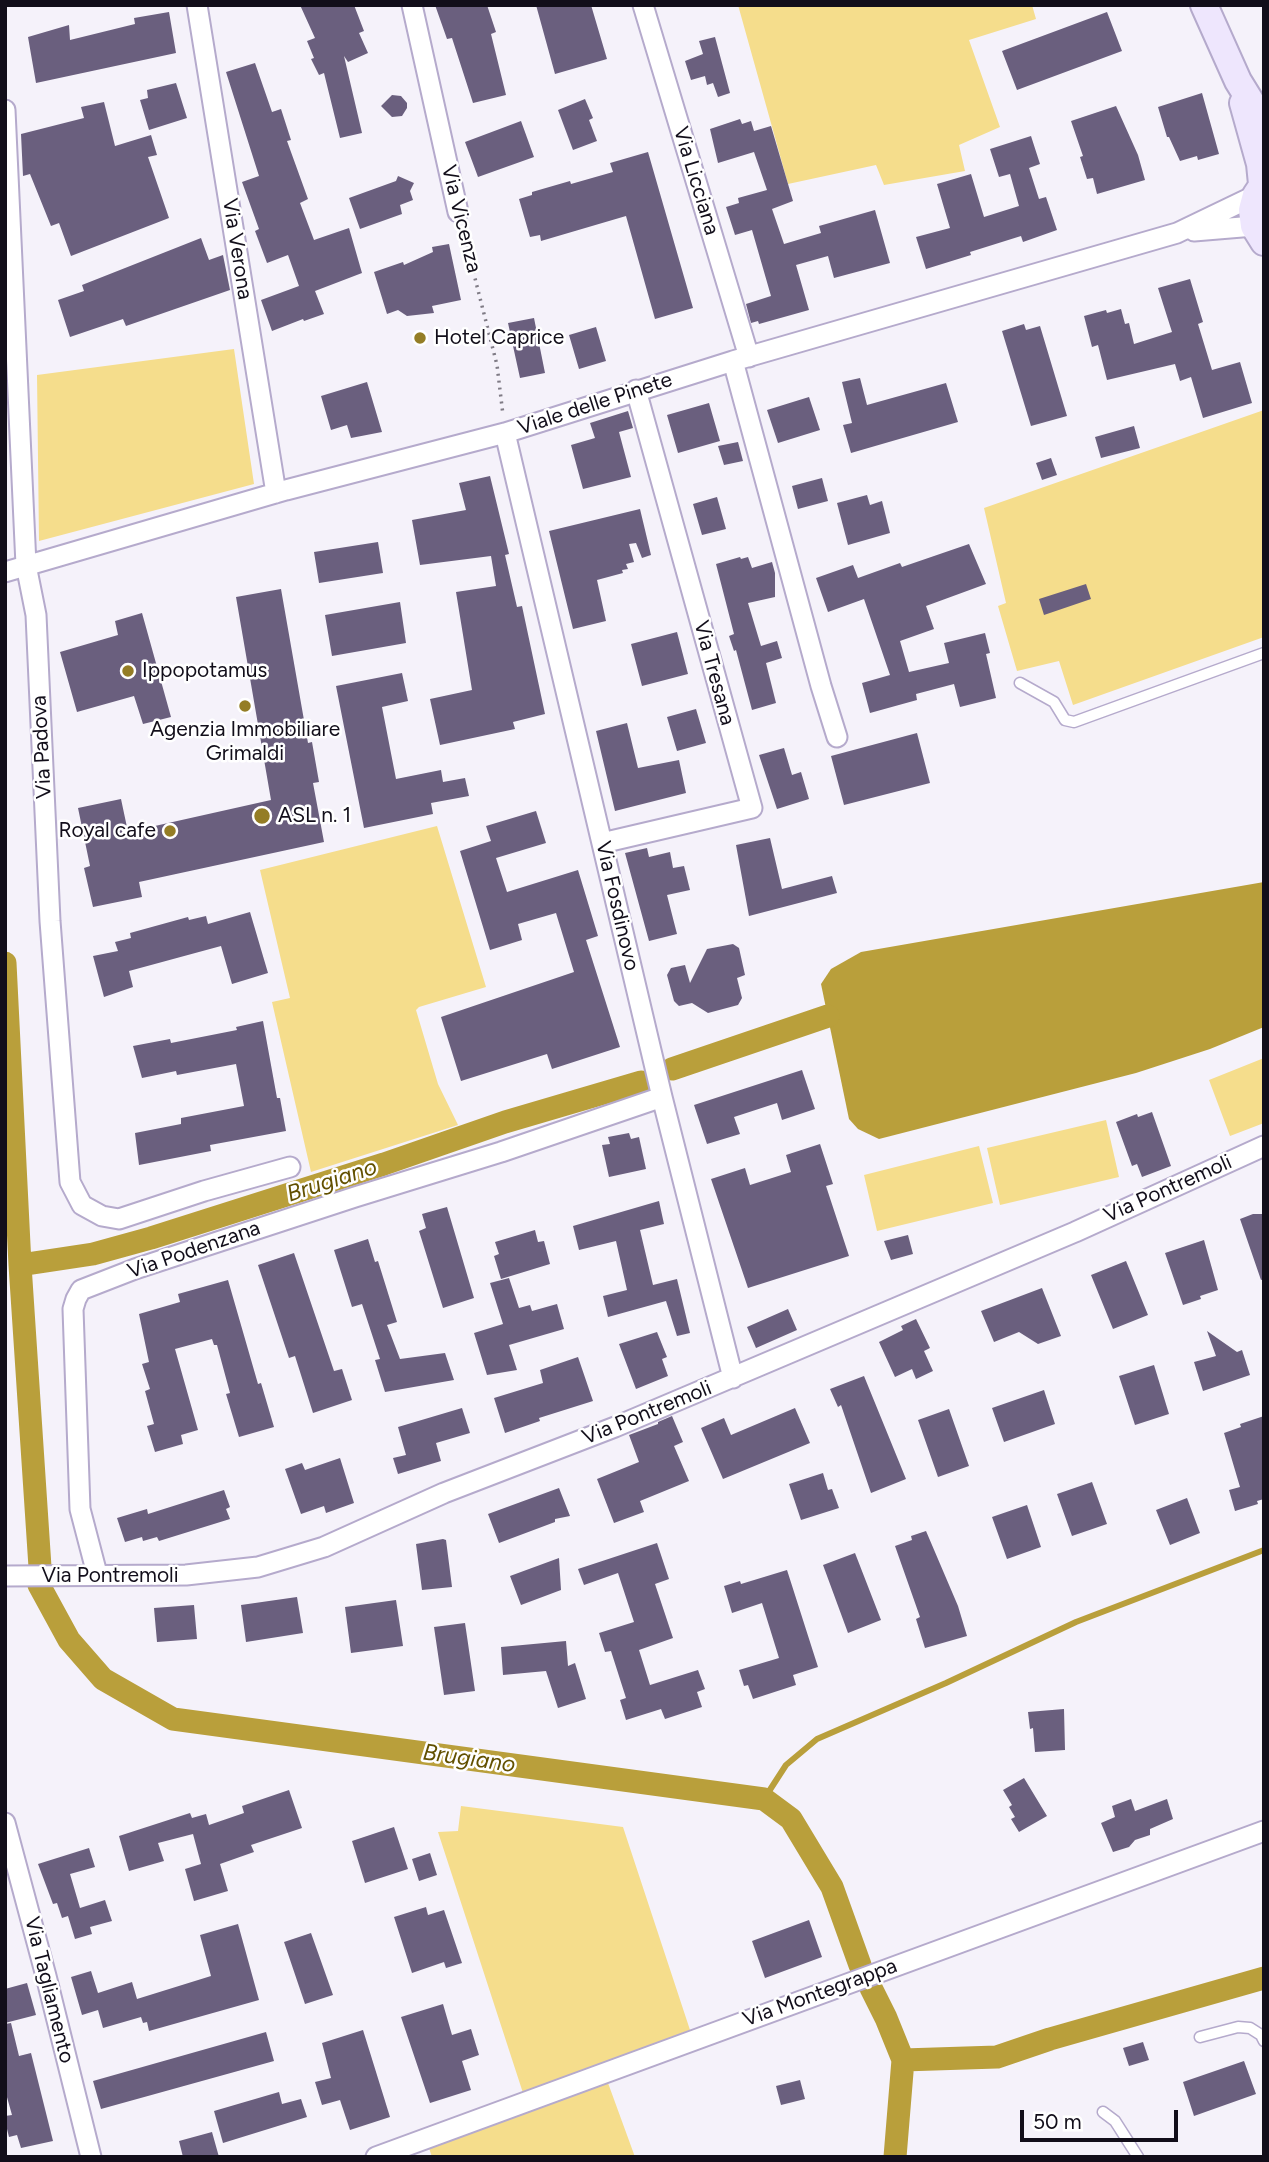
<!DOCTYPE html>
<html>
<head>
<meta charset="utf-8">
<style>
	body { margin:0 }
	#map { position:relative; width:1269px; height:2162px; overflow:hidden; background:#f5f2fa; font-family:Figtree,sans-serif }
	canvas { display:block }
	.frame { position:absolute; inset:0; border:7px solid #120e1a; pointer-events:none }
	.scale { position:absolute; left:1020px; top:2110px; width:158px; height:32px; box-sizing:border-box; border:4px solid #120e1a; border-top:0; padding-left:9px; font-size:21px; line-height:24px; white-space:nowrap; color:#120e1a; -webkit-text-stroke:5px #fff; paint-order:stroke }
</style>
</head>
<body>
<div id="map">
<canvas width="1269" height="2162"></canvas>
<div class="frame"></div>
<div class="scale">50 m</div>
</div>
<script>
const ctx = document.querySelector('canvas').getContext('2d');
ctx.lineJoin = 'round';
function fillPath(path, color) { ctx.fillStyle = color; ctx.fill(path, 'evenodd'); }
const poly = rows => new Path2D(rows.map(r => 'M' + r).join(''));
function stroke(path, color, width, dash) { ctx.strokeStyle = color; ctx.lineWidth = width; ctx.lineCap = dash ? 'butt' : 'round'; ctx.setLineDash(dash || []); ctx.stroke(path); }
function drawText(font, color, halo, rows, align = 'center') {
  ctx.font = font + ' Figtree,sans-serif'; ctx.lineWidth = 5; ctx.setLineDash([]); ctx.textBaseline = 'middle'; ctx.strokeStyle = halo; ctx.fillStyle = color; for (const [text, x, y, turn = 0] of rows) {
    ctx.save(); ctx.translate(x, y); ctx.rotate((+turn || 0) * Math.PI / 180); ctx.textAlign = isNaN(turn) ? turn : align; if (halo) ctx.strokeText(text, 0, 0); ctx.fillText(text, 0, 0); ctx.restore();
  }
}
const green = poly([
	[738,5,1032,5,1036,19,969,40,1000,127,959,145,965,171,884,185,876,165,788,184],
	[234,349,254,484,39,541,37,375],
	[1264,410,1264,637,1073,705,1059,661,1017,671,998,606,1006,603,984,508],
	[437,826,486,987,419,1007,416,1010,438,1084,458,1125,311,1172,272,1002,290,998,260,870],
	[1264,1058,1264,1123,1230,1136,1209,1080],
	[1106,1120,1119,1177,1000,1205,987,1148],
	[979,1146,993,1203,877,1231,864,1175],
	[461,1806,623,1827,690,2030,523,2093,438,1832,458,1831],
	[608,2083,635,2157,432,2157,429,2148]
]);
const water = poly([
	[1264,882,1264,1027,1210,1049,1136,1073,879,1139,858,1129,849,1119,821,984,831,969,861,952]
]);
const stream = poly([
	[764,1799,786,1765,817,1739,946,1683,1076,1622,1264,1550]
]);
const canal = poly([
	[5,963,20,1265,40,1567],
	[672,1069,828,1016],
	[20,1265,93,1254,151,1238,384,1164,505,1122,641,1082],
	[39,1585,69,1640,103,1679,173,1719,764,1799,791,1819,832,1887,860,1965],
	[871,1988,886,2018,903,2060,895,2157],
	[903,2060,997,2057,1050,2039,1264,1978]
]);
const building = poly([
	[300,5,354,5,364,31,359,33,368,53,348,62,344,56,362,133,340,138,324,73,319,75,311,59,314,58,307,41,315,38],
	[435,5,487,5,496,32,491,34,506,95,473,103,452,38,447,39],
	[536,5,591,5,607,59,555,74],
	[169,12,176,53,36,83,28,37,69,25,70,40,135,24,134,18],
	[1107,12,1122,51,1017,90,1002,51],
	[715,37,730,93,718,97,713,83,707,85,705,76,691,80,685,61,703,54,699,41],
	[255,63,272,112,281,109,291,140,287,141,308,199,300,203,314,240,349,228,362,273,315,291,324,314,304,321,303,319,272,331,261,300,299,286,288,255,267,263,255,231,259,229,242,182,259,176,226,72],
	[176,83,187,118,149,130,140,100,148,98,147,90],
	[1202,93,1219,154,1198,160,1197,156,1180,161,1169,137,1167,137,1158,107],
	[392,95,401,96,407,103,407,108,402,116,392,117,381,106],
	[585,99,593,118,589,120,597,141,573,150,558,110],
	[104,102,115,146,151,135,157,155,148,157,169,218,71,256,59,223,51,226,30,174,23,176,21,134,84,118,81,107],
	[1116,106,1138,155,1145,180,1097,194,1093,178,1087,179,1080,157,1083,156,1071,121],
	[740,119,742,124,751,121,754,131,771,126,793,201,772,209,784,244,821,233,819,226,875,210,890,263,834,278,828,256,796,265,809,310,759,324,758,321,751,323,746,304,771,296,752,230,735,235,726,207,739,203,738,198,767,190,754,152,718,163,710,129],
	[521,121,534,157,478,177,465,142],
	[1031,136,1040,164,1029,168,1039,199,1046,197,1057,230,1023,242,1021,236,970,252,971,255,926,269,916,237,950,228,937,184,971,174,984,217,1019,206,1010,174,999,177,990,149],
	[648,152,693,308,655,319,626,216,541,241,540,235,530,237,519,199,532,195,532,192,570,181,571,184,613,172,610,163],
	[398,176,414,183,410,191,413,200,400,205,402,214,360,229,349,198,396,181],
	[201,238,209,260,223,255,230,290,126,326,123,319,70,337,58,300,84,291,82,285],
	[449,244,461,300,432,306,434,313,407,316,398,310,387,314,374,272,403,262,404,265,433,252,432,247],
	[1190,279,1203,322,1198,324,1212,370,1240,362,1252,403,1203,418,1191,377,1180,381,1175,364,1107,380,1098,345,1092,347,1084,316,1106,310,1107,313,1121,309,1125,324,1129,323,1134,344,1172,332,1158,288],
	[534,318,545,373,520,378,508,323],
	[1024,324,1026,330,1040,326,1067,416,1031,426,1002,331],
	[596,327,606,361,579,369,569,335],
	[860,378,867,405,946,383,958,422,851,453,843,425,852,423,842,382],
	[367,382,382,432,351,438,347,425,331,430,321,396],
	[809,397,820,430,778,443,767,410],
	[709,403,720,441,678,453,667,415],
	[628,411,633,428,619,432,631,477,583,489,571,445,595,438,590,423],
	[1134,426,1140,448,1101,458,1095,437],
	[738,442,743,461,724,465,718,446],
	[1051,458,1057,475,1042,480,1036,463],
	[490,476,509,554,505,555,517,607,522,606,545,714,513,722,515,729,440,745,430,699,472,690,456,592,496,586,491,556,420,565,412,520,466,510,459,483],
	[822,478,828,501,798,509,792,486],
	[867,495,870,505,882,501,890,533,848,545,837,503],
	[717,497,726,529,702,535,693,504],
	[640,509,651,555,642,558,636,543,629,544,634,562,626,564,628,569,622,570,623,573,597,580,606,621,573,629,549,531],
	[378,542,383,573,319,583,314,552],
	[969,544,986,584,926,606,934,629,900,641,909,672,949,663,944,643,985,633,990,653,986,654,996,698,960,707,954,684,916,694,917,700,870,713,862,683,890,675,864,599,828,612,816,578,853,565,858,578,900,563,902,567],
	[740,557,741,559,748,557,752,568,772,562,775,573,775,597,748,603,761,646,777,641,782,658,766,663,776,703,752,710,736,650,734,651,729,636,734,634,716,564],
	[1086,584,1091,599,1044,615,1039,599],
	[281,589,308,743,312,742,319,782,313,783,324,842,139,882,142,897,93,907,84,868,90,866,78,808,121,799,128,832,271,800,236,597],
	[400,602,406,643,332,656,325,615],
	[142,613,171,717,143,724,134,696,77,712,60,652,118,635,115,621],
	[677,632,688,674,642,686,631,644],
	[402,673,408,701,382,707,396,779,441,770,443,782,465,778,469,796,431,803,433,814,364,828,336,686],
	[696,709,706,743,677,751,667,717],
	[627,723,638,768,679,760,686,793,615,811,596,731],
	[917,733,930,783,844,805,831,756],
	[784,748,792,775,801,772,809,799,777,809,759,755],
	[536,811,546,843,496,858,507,892,578,870,598,936,586,940,620,1047,552,1069,547,1054,461,1081,441,1017,574,972,556,913,518,924,522,940,490,950,460,851,491,841,486,826],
	[770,838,782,889,832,876,837,893,749,916,736,845],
	[647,848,649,857,670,852,673,868,684,866,690,890,667,895,677,934,649,941,625,853],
	[250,912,268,973,232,984,221,946,129,971,133,987,104,997,93,956,118,951,115,942,131,938,130,933,188,917,189,920,206,916,208,924],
	[733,944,739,948,745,975,737,978,742,998,738,1005,708,1013,692,1003,679,1006,674,1001,667,975,671,968,685,965,690,983,707,949],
	[263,1021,277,1098,280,1098,286,1131,210,1145,211,1151,139,1165,135,1133,181,1124,181,1118,244,1106,236,1064,177,1075,176,1071,142,1078,133,1046,170,1039,171,1043,237,1030,236,1027],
	[802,1070,815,1109,782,1120,777,1103,734,1117,740,1134,707,1144,694,1105],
	[1152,1112,1171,1166,1142,1177,1137,1164,1132,1166,1116,1122,1137,1114,1138,1117],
	[629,1133,631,1139,639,1137,646,1169,609,1177,602,1145,610,1144,608,1137],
	[820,1144,833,1184,826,1186,849,1256,748,1288,711,1179,745,1168,750,1185,791,1172,786,1155],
	[659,1201,664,1224,640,1230,653,1285,677,1279,690,1333,677,1336,666,1301,608,1317,603,1296,627,1290,616,1241,579,1250,573,1226],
	[447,1207,474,1298,443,1308,419,1231,426,1228,422,1214],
	[1253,1214,1264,1214,1264,1279,1261,1280,1240,1219],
	[535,1230,538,1242,544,1241,550,1264,501,1279,494,1256,499,1254,495,1242],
	[908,1235,913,1254,891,1260,884,1241],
	[368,1239,375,1262,378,1261,397,1322,387,1325,400,1359,445,1353,454,1380,385,1392,375,1360,380,1359,362,1304,352,1307,334,1250],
	[1204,1240,1218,1290,1200,1296,1201,1299,1183,1305,1165,1253],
	[294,1253,334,1371,342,1369,352,1400,313,1413,295,1356,289,1358,258,1265],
	[1126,1261,1148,1315,1113,1329,1091,1275],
	[509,1278,519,1308,530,1305,532,1311,557,1304,564,1329,509,1345,517,1370,487,1375,474,1333,503,1324,490,1283],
	[228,1280,258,1384,261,1383,274,1427,239,1437,226,1394,230,1393,217,1345,214,1345,212,1339,175,1349,198,1430,181,1435,183,1444,155,1452,147,1426,154,1424,145,1391,150,1389,142,1364,149,1362,139,1314,180,1302,178,1294],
	[1042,1288,1061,1336,1038,1344,1019,1332,994,1342,981,1311],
	[788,1309,797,1330,756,1348,747,1327],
	[916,1319,930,1348,924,1351,933,1371,916,1379,912,1369,895,1377,879,1342,903,1330,901,1326],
	[1207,1331,1237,1352,1242,1350,1250,1375,1203,1391,1194,1362,1216,1356],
	[657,1332,667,1357,662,1359,668,1376,636,1389,619,1344],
	[578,1357,593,1401,539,1418,540,1421,505,1433,494,1398,543,1383,540,1370],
	[1154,1365,1169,1414,1135,1425,1119,1376],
	[864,1376,906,1479,871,1493,841,1405,838,1407,830,1389],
	[1044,1390,1055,1424,1004,1442,992,1408],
	[462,1408,470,1433,436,1443,441,1461,398,1474,393,1458,406,1455,398,1427],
	[795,1408,810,1443,723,1479,701,1428,724,1418,731,1435],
	[949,1409,969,1466,938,1477,918,1420],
	[672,1416,683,1442,674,1446,689,1481,640,1501,644,1512,614,1523,597,1479,639,1462,629,1435,658,1424,658,1422],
	[1264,1416,1264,1499,1257,1501,1258,1504,1235,1511,1229,1490,1240,1487,1224,1433,1241,1427,1240,1424],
	[340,1458,354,1503,326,1513,324,1506,301,1514,285,1469,302,1463,305,1470],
	[823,1473,828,1490,832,1489,839,1508,801,1520,789,1484],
	[1092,1482,1107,1524,1072,1536,1057,1494],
	[559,1488,570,1516,555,1519,555,1522,499,1543,488,1514],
	[224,1490,230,1507,226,1509,230,1519,159,1541,157,1537,143,1541,142,1537,125,1542,117,1518,147,1509,148,1514],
	[1187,1498,1200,1533,1170,1545,1156,1510],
	[1027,1505,1041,1547,1007,1559,992,1517],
	[926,1531,958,1606,967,1636,925,1648,916,1619,920,1617,895,1546,912,1540,911,1536],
	[443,1539,446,1540,452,1587,422,1590,416,1544],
	[657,1543,669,1579,655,1584,673,1638,639,1650,650,1685,698,1670,705,1689,697,1692,702,1707,665,1719,661,1709,626,1720,620,1700,626,1698,611,1651,605,1652,599,1633,634,1622,618,1573,584,1585,578,1569],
	[855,1553,881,1620,848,1633,823,1565],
	[559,1558,561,1590,521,1605,510,1576],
	[787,1570,818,1667,793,1675,796,1685,753,1699,748,1685,744,1686,739,1670,779,1658,762,1603,732,1613,724,1586,740,1581,741,1584],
	[297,1597,303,1633,246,1642,241,1605],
	[396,1600,403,1646,351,1653,345,1607],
	[194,1605,197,1639,157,1642,154,1608],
	[465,1623,475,1691,444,1695,434,1627],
	[566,1641,568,1666,575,1663,586,1699,558,1708,546,1671,503,1675,501,1647],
	[1064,1709,1065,1750,1035,1752,1033,1728,1030,1729,1028,1712],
	[1024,1778,1047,1816,1019,1832,1011,1819,1015,1817,1009,1807,1012,1805,1003,1790],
	[289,1790,302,1828,251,1845,254,1852,220,1864,228,1891,194,1901,185,1869,201,1864,193,1834,158,1843,164,1861,129,1871,119,1836,190,1813,192,1818,206,1814,209,1825,244,1813,242,1806],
	[1131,1799,1135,1811,1167,1799,1173,1819,1150,1829,1150,1835,1135,1840,1129,1847,1113,1852,1101,1823,1115,1817,1112,1806],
	[394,1827,408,1869,365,1883,352,1841],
	[89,1848,95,1867,70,1874,80,1908,105,1900,112,1921,90,1927,92,1934,75,1939,68,1916,62,1918,57,1903,53,1904,38,1864],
	[430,1853,437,1875,419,1881,412,1859],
	[426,1907,428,1915,444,1910,462,1963,446,1968,444,1962,412,1973,394,1917],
	[809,1920,822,1957,765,1978,752,1941],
	[238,1924,259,2000,149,2031,147,2022,143,2023,141,2017,103,2028,98,2010,82,2015,71,1977,91,1971,98,1993,132,1982,137,1999,211,1976,200,1935],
	[311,1933,333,1995,305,2004,284,1942],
	[27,1983,36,2015,5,2023,5,1989],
	[443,2004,452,2035,471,2029,479,2055,462,2061,471,2090,430,2103,401,2017],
	[11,2023,19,2056,31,2053,53,2141,21,2148,17,2135,9,2137,5,2121,5,2116,12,2115,5,2090,5,2024],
	[363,2030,390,2117,350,2130,340,2100,322,2105,315,2082,331,2078,322,2043],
	[266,2032,274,2061,101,2109,93,2081],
	[1143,2042,1149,2060,1129,2066,1123,2048],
	[1244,2061,1256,2094,1194,2116,1183,2082],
	[800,2080,805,2099,781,2105,776,2086],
	[279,2092,282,2104,301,2099,307,2117,223,2143,214,2111],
	[212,2132,219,2157,183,2157,179,2141]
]);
const path = poly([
	[463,231,497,365,503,415]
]);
const lane = poly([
	[1020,683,1054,702,1065,720,1074,722,1264,653],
	[1200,2037,1238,2027,1250,2028,1261,2035,1264,2041],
	[1103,2112,1115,2121,1138,2157]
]);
const street = poly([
	[197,5,276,493],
	[412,5,458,212],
	[643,5,749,357],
	[5,110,26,565,36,615,50,921,70,1182,82,1205,102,1216,119,1219,204,1191,290,1167],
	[1194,231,1254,226],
	[733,361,821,686,837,737],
	[505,433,662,1097,733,1378],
	[5,572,286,490,505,433,733,361,1177,233,1256,195],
	[602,843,752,808,636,390],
	[97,1574,80,1509,73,1309,76,1299,81,1290,135,1269,355,1197,501,1152,662,1097],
	[5,1576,186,1575,258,1567,324,1547,444,1493,615,1427,1075,1232,1264,1146],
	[5,1823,46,1976,91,2157],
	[376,2157,1264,1831]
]);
const secondary = poly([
	[1204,5,1238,81,1264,123],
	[1243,103,1260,164,1262,184],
	[1264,183,1256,195,1252,210,1254,226,1264,242]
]);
const markers = [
	[420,338,7,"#947d25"],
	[128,671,7,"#947d25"],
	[245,706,7,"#947d25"],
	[262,816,9,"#947d25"],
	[170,831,7,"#947d25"]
];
const streetNames = [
	["Via Licciana",696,181,73],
	["Via Vicenza",461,219,76],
	["Via Verona",237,249,81],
	["Viale delle Pinete",595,404,-18],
	["Via Tresana",714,673,75],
	["Via Padova",42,747,-93],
	["Via Fosdinovo",617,906,77],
	["Via Pontremoli",1168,1189,-24],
	["Via Podenzana",194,1250,-19],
	["Via Pontremoli",647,1413,-22],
	["Via Pontremoli",110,1576],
	["Via Tagliamento",49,1990,76],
	["Via Montegrappa",820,1993,-20]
];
const poiNames = [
	["Hotel Caprice",434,338],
	["Ippopotamus",142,671],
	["Agenzia Immobiliare",245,730,"center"],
	["Grimaldi",245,754,"center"],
	["ASL n. 1",278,816],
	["Royal cafe",156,831,"right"]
];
const waterNames = [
	["Brugiano",332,1181,-18],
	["Brugiano",469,1759,8]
];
fillPath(green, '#f5dd8c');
fillPath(water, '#b99f3b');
stroke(stream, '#b99f3b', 6);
stroke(canal, '#b99f3b', 23);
fillPath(building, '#6a5f7e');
stroke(lane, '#b5aacc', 13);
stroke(street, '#b5aacc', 23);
stroke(secondary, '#b5aacc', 30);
stroke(path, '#7f7b85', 3.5, [2, 5]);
stroke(lane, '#fff', 10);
stroke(street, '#fff', 19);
stroke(secondary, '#eee6fd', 26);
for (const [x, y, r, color] of markers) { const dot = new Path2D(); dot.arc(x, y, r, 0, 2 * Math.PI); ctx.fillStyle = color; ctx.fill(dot); stroke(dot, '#fff', 2.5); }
drawText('21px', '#120e1a', '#fff', streetNames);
drawText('21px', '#120e1a', '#fff', poiNames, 'left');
drawText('italic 23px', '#625000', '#fff', waterNames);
</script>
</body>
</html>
